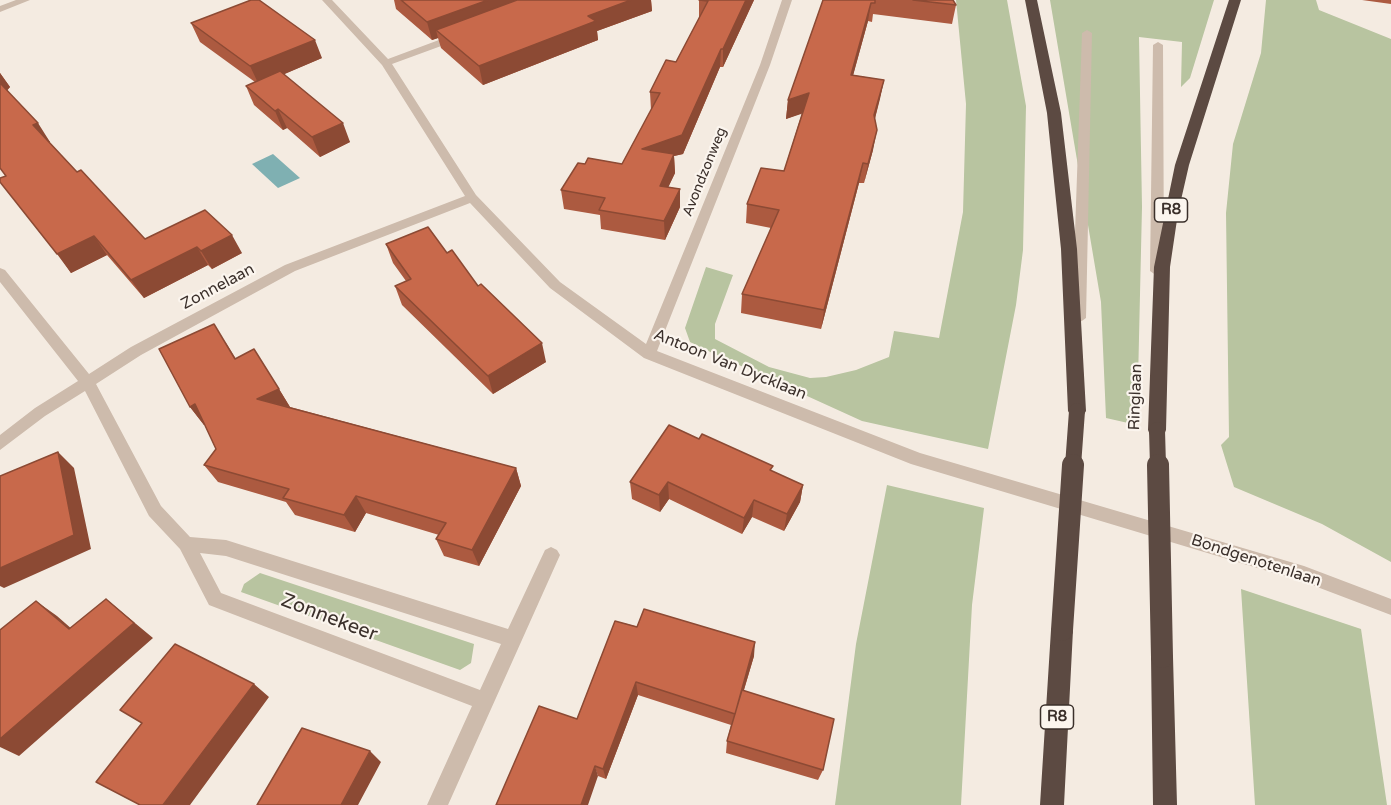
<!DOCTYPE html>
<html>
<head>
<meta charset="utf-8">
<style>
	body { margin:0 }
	canvas { display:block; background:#f4ebe1 }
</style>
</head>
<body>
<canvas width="1391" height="805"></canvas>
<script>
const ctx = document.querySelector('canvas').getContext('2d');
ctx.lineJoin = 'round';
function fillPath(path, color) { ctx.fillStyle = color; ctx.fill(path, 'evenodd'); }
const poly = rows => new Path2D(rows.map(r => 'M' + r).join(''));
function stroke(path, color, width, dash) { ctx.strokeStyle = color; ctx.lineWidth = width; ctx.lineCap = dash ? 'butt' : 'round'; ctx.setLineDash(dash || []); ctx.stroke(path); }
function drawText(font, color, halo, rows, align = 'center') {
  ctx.font = font + ' "Varela Round",sans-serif'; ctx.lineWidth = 4.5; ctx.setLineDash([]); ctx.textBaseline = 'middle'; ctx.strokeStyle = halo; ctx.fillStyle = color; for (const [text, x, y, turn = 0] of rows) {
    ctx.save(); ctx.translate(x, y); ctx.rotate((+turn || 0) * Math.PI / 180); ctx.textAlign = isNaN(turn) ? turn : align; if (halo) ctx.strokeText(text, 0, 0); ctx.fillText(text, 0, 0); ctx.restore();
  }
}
const green = poly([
	[956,0,1007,0,1026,106,1023,250,1016,305,988,449,862,421,706,350,690,342,685,328,706,267,733,275,715,324,715,339,769,367,810,378,826,377,856,370,889,357,894,331,939,338,963,212,966,104],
	[1050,0,1214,0,1190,78,1181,87,1182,42,1139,37,1142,207,1137,425,1106,418,1101,302],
	[1266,0,1316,0,1319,10,1391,39,1391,562,1322,524,1234,487,1221,445,1229,437,1226,213,1233,144,1261,53],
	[887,485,984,508,972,605,961,805,835,805,856,644],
	[260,573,474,644,471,663,460,670,241,592,244,584],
	[1241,589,1361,629,1387,805,1255,805]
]);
const water = poly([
	[273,154,300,178,278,188,252,164]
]);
const minor = poly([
	[16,0,30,0,0,12,0,6,16,0],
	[322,0,332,0,388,59,455,34,463,34,463,38,392,64,476,195,560,282,646,344,760,65,782,0,792,0,770,65,657,351,920,453,1304,566,1391,599,1391,615,1304,582,911,464,644,358,550,288,470,203,295,271,141,355,96,384,161,506,190,537,226,540,508,629,545,550,551,547,557,550,560,555,448,805,427,805,472,706,209,605,180,549,149,516,85,391,45,416,0,450,0,435,35,408,78,381,0,282,0,268,5,270,89,374,131,347,285,265,465,196,382,65,322,0],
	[200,553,226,556,501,644,480,690,221,593,200,553],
	[1087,30,1092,33,1086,318,1079,323,1072,318,1082,33,1087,30],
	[1158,42,1163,45,1164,271,1157,276,1150,271,1153,45,1158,42]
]);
const highway = poly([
	[1025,0,1037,0,1061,113,1077,249,1086,411,1083,416,1077,418,1071,416,1068,411,1061,249,1047,113,1025,0],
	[1229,0,1241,0,1189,165,1178,213,1170,267,1166,430,1164,435,1157,437,1150,435,1148,430,1154,267,1175,165,1229,0],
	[1062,620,1070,623,1073,630,1064,805,1040,805,1051,630,1054,623,1062,620],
	[1162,646,1170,649,1173,657,1177,805,1153,805,1151,657,1154,649,1162,646]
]);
const highwayBridgeFar1 = poly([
	[1157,430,1158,466],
	[1073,466,1077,411]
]);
const highwayBridge = poly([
	[1158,465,1162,657],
	[1062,630,1073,465]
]);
const wall = poly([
	[394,0,651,0,652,11,597,31,598,40,483,85,441,48,438,38,432,40,396,9],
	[699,0,754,0,723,67,720,67,683,154,674,156,675,173,668,187,680,189,680,207,665,240,601,229,600,215,564,209,561,190,585,164,622,164,651,110,650,92,676,62,699,18],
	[823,0,953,0,956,5,952,24,873,14,872,22,868,21,853,75,884,80,875,118,873,150,864,183,859,183,821,329,741,313,742,294,771,228,746,223,747,204,784,171,802,113,786,119,788,100],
	[1362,0,1391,0,1391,4],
	[191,23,322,58,284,74,350,142,320,157,287,128,283,130,254,105,246,86,255,82,200,42],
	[0,73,10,87,7,90,50,142,49,142,77,172,145,239,242,253,212,269,208,265,144,298,107,255,71,273,6,176,0,168],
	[386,244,447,253,546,362,493,394,402,305,395,286,406,281,393,263],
	[226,343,236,359,279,389,290,407,516,468,521,486,479,566,444,556,436,539,439,535,366,513,355,532,295,515,286,502,218,482,204,465,216,449,205,425,204,425,190,407],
	[772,471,803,485,800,502,784,531,752,517,742,534,669,499,660,512,632,499,630,482],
	[615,621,754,656,744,690,823,770,818,780,726,753,727,741,731,725,638,695,606,779,598,776,577,719]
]);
const shadedWall = poly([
	[488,0,541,0,436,30,438,38,432,40,427,22],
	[631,0,651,0,652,11,597,31,598,40,483,85,479,66,588,16],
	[746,0,754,0,723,67,723,49],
	[871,3,868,21,848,94,851,75],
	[315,40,322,58,259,85,250,66],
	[721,49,720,67,683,154,674,156,675,173,660,205,642,149],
	[0,73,10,87,5,93,0,86],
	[884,80,880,99,871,134,874,115],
	[809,93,807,112,786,119,788,100],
	[278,109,287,128,283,130,275,111],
	[38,123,50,142,46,144,33,125],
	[343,123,350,142,320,157,312,137],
	[877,130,873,150,864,183,868,164],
	[863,163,859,183,821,329,824,310],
	[680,189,680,207,665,240,664,221],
	[232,235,242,253,212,269,201,251],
	[94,236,107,255,71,273,57,254],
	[197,247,208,265,144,298,131,280],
	[542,343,546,362,493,394,488,376],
	[279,389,290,407,257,399],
	[195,404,209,423,204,425,190,407],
	[58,452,74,468,91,549,4,588,0,586,0,568],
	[516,468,521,486,479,566,472,550],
	[668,482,669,499,660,512,659,495],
	[803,485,800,502,784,531,787,514],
	[356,496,366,513,355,532,344,515],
	[754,500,752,517,742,534,744,518],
	[106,599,153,638,19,756,0,747,0,739],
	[36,601,57,616,89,644,69,629],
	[755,642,754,656,733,726,735,714],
	[636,682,638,695,606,779,603,769],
	[254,684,269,697,190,805,163,805],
	[370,751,381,762,358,805,341,805],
	[595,766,598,776,588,805,581,805]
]);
const building = poly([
	[251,0,259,0,315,40,250,66,191,23,251,0],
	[401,0,488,0,427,22,401,0],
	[517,0,631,0,588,16,596,21,479,66,436,30,517,0],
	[699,0,746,0,723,49,721,49,682,135,642,149,674,154,660,186,680,189,664,221,599,210,605,198,561,190,578,163,585,164,588,158,622,164,660,93,650,92,666,60,676,62,708,1,699,0],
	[823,0,875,0,875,3,871,3,851,75,884,80,874,115,877,130,868,164,863,163,824,310,742,294,779,210,747,204,761,168,784,171,809,93,788,100,823,0],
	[913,0,953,0,956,5,913,0],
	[280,71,343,123,312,137,278,109,275,111,246,86,280,71],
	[0,83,38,123,33,125,77,172,81,170,145,239,205,210,232,235,201,251,197,247,131,280,94,236,57,254,0,182,0,178,6,176,0,168,0,83],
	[428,227,447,253,452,250,478,286,481,284,542,343,488,376,395,286,411,279,386,244,428,227],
	[214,324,235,359,254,349,279,389,257,399,516,468,472,550,436,539,446,523,356,496,344,515,283,498,289,489,204,465,216,449,195,404,190,407,159,349,214,324],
	[669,425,699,439,702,434,773,466,770,470,803,485,787,514,754,500,744,518,668,482,659,495,630,482,669,425],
	[58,452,74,535,0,568,0,476,58,452],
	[106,599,134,623,0,739,0,630,36,601,69,629,106,599],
	[644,609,755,642,735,714,636,682,603,769,595,766,581,805,496,805,539,706,577,719,615,621,637,627,644,609],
	[175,644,254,684,163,805,140,805,96,782,142,723,120,710,175,644],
	[742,690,834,719,823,770,727,741,742,690],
	[302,728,370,751,341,805,257,805,302,728]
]);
const farStreetnames = [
	["Avondzonweg",705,172,-68]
];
const shields = [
	[1171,210,33],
	[1057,717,33]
];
const shieldNames = [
	["R8",1171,210],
	["R8",1057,717]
];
const streetNames = [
	["Zonnelaan",218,287,-28],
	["Antoon Van Dycklaan",730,365,22],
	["Ringlaan",1136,397,-88],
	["Bondgenotenlaan",1256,561,18]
];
const nearStreetnames = [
	["Zonnekeer",329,618,21]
];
fillPath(green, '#b8c4a0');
fillPath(water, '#7fb0b2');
fillPath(minor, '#cdbbac');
fillPath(highway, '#5c4a42');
stroke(highwayBridgeFar1, '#5c4a42', 16);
stroke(highwayBridge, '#5c4a42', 22);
fillPath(wall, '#ac5a40');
fillPath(shadedWall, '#8c4a34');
fillPath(building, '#c8694b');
stroke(building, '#8c4a34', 1.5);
drawText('14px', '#3b302b', '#fbf5ee', farStreetnames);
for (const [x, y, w] of shields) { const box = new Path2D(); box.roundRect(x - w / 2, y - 12, w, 24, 4.5); ctx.fillStyle = '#fbf5ee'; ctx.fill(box); stroke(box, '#3b302b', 1.5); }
drawText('bold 15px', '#3b302b', null, shieldNames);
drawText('16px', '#3b302b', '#fbf5ee', streetNames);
drawText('20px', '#3b302b', '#fbf5ee', nearStreetnames);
</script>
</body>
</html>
